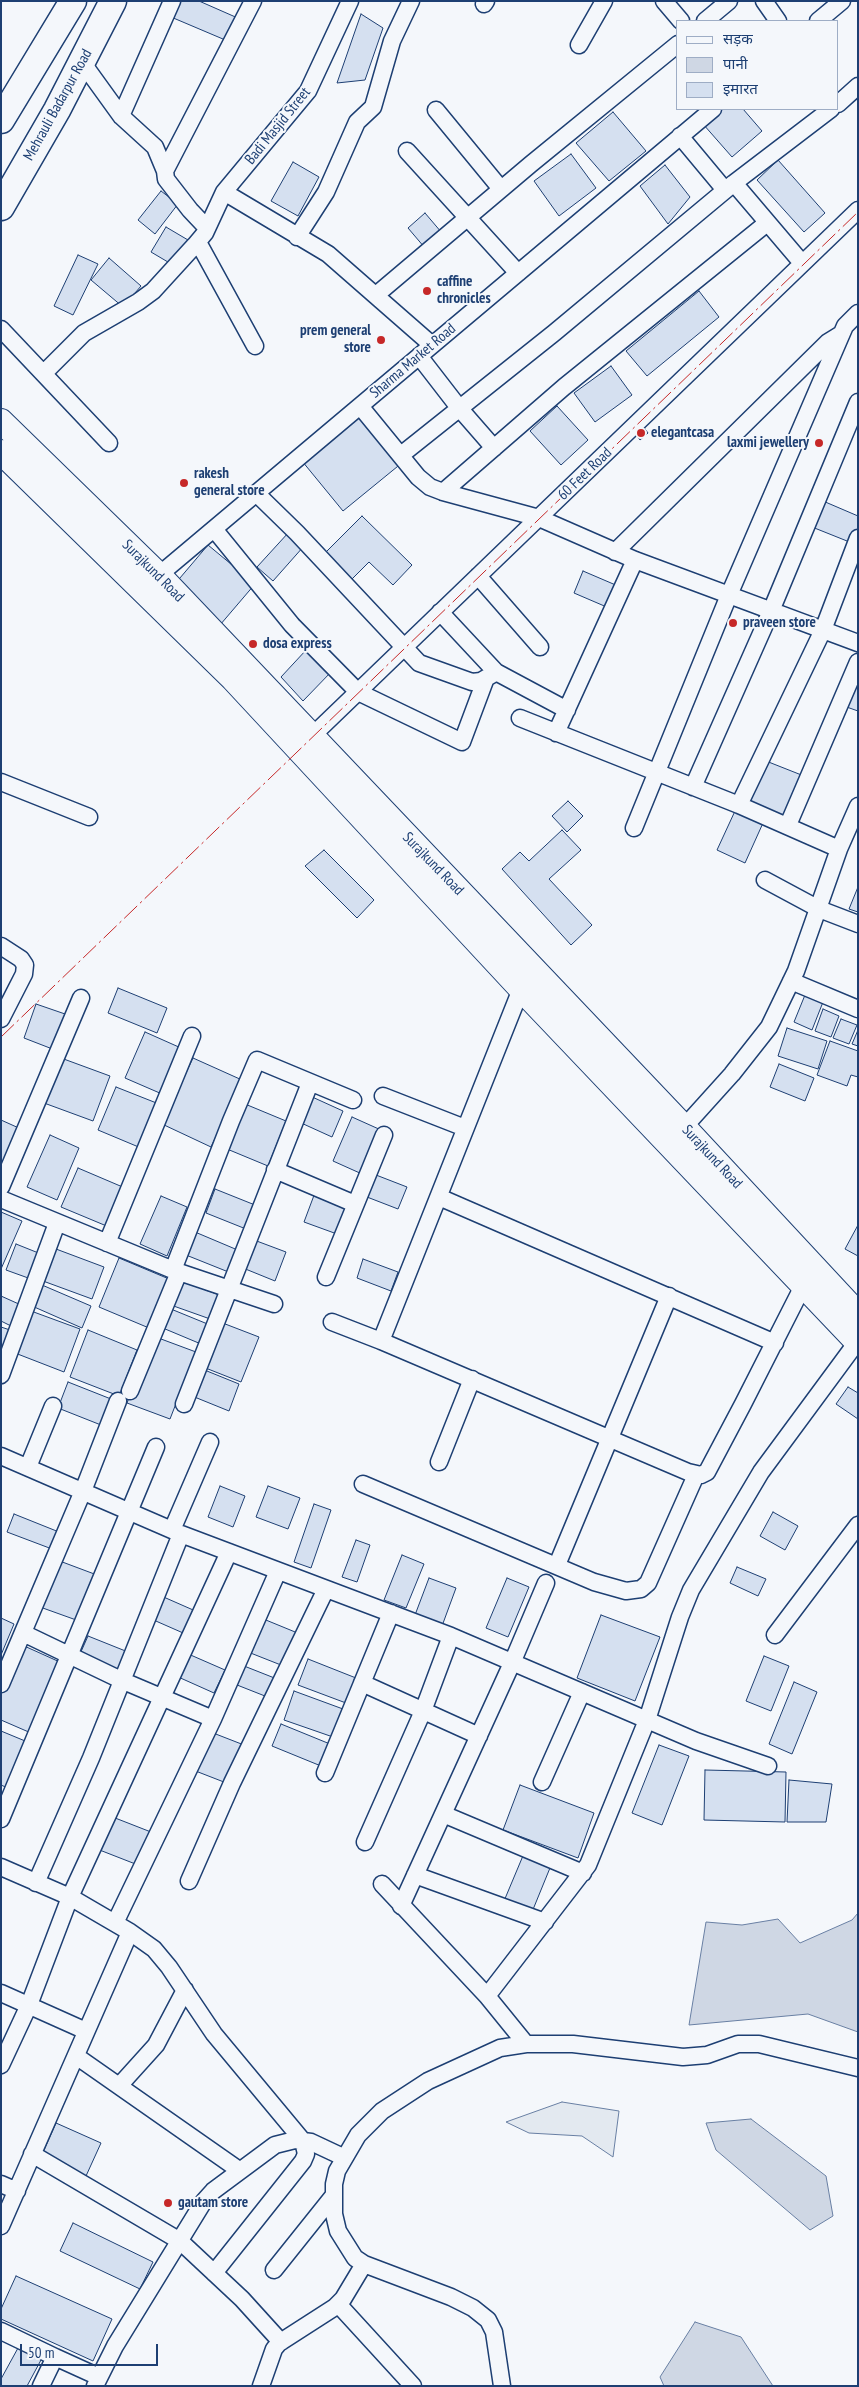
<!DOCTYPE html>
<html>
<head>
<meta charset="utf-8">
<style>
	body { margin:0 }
	#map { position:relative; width:859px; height:2387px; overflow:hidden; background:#f4f7fb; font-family:"PT Sans Narrow","Noto Sans Devanagari",sans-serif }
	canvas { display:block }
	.frame { position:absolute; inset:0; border:2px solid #1d3f73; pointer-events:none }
	.legend { position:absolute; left:676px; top:20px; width:162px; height:90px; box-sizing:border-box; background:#f4f7fb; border:1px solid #9eadc5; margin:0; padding:6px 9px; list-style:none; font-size:15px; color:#1d3f73 }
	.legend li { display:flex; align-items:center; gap:10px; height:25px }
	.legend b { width:25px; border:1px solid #9eadc5 }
	.scale { position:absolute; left:20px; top:2344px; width:138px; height:22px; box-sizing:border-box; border:2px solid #1d3f73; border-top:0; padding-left:6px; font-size:15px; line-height:18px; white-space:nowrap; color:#1d3f73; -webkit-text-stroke:4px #f4f7fb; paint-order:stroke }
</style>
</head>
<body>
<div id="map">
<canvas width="859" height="2387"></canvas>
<div class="frame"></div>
<ul class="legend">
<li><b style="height:6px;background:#f4f7fb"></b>सड़क</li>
<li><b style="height:14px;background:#cfd7e4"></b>पानी</li>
<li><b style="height:14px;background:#d5e0f0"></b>इमारत</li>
</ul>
<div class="scale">50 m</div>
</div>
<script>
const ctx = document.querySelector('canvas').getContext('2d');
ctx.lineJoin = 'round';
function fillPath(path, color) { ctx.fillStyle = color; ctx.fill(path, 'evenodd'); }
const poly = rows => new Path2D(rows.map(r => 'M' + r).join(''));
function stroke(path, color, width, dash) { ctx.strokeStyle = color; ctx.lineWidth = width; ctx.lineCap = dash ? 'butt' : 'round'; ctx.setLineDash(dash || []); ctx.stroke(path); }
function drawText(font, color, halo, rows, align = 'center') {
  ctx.font = font + ' "PT Sans Narrow",sans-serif'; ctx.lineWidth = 4; ctx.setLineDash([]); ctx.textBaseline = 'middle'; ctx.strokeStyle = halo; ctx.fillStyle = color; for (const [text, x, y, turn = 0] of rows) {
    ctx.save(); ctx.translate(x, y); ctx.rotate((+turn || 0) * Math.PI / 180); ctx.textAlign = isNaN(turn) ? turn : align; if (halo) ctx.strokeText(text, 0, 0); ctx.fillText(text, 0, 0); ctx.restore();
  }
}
const green = poly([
	[562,2102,619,2111,613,2157,582,2136,529,2133,506,2122,562,2102]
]);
const water = poly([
	[858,1913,858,2032,808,2014,689,2025,706,1922,742,1925,778,1919,800,1943,852,1920,858,1913],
	[751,2119,826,2176,833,2216,810,2230,716,2150,706,2123,751,2119],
	[695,2322,741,2337,773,2386,664,2386,660,2377,695,2322]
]);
const building = poly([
	[178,1,199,1,240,19,230,42,171,17,178,1],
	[361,14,383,28,365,80,337,83,361,14],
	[721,109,743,109,762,131,732,157,703,124,721,109],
	[613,112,646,151,609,181,576,143,613,112],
	[571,154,596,188,559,216,534,181,571,154],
	[778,160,825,213,804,232,757,180,778,160],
	[293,162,319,177,298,216,271,201,293,162],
	[665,165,690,197,668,224,640,186,665,165],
	[161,191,178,204,155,234,138,220,161,191],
	[425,213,442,233,425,248,408,228,425,213],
	[166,227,188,240,173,265,151,252,166,227],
	[78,255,98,264,73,315,54,306,78,255],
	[109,258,141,286,123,307,91,280,109,258],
	[699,291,719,317,647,376,626,351,699,291],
	[611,366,632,395,595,422,574,393,611,366],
	[557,406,588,440,561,465,530,431,557,406],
	[363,413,403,462,343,511,302,461,363,413],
	[643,426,648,433,640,440,635,433,643,426],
	[823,501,858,516,858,530,852,543,812,527,823,501],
	[362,516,412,565,393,585,369,562,351,580,325,553,362,516],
	[289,532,304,546,273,581,257,567,289,532],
	[208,545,255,584,220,625,174,585,208,545],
	[583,571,618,586,609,608,574,593,583,571],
	[307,649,332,671,303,701,281,677,307,649],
	[858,662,858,711,841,705,858,662],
	[766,761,804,776,787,820,749,805,766,761],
	[568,801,583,816,567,832,552,816,568,801],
	[735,811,763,823,745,863,717,850,735,811],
	[562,830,581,850,549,879,592,925,571,945,502,869,520,852,529,861,562,830],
	[324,850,374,900,357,918,305,866,324,850],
	[858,887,858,912,849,909,858,887],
	[118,988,167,1008,157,1033,108,1013,118,988],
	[805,995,823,1002,812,1030,794,1022,805,995],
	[36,1004,68,1015,55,1050,24,1038,36,1004],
	[823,1009,839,1016,831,1037,815,1031,823,1009],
	[841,1019,857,1025,849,1044,833,1038,841,1019],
	[787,1028,827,1041,818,1069,778,1056,787,1028],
	[858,1030,858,1046,852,1044,858,1030],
	[145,1032,181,1048,162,1094,125,1078,145,1032],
	[830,1041,858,1051,858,1077,851,1075,847,1086,817,1075,830,1041],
	[61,1058,110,1076,93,1121,44,1103,61,1058],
	[193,1058,242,1080,211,1147,162,1124,193,1058],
	[779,1064,814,1078,805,1101,770,1087,779,1064],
	[116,1087,159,1104,141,1148,98,1130,116,1087],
	[310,1096,343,1111,332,1137,299,1122,310,1096],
	[245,1104,286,1121,268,1166,227,1149,245,1104],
	[352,1117,381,1130,362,1174,333,1161,352,1117],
	[1,1120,21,1129,1,1176,1,1120],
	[50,1135,79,1148,57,1200,27,1187,50,1135],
	[78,1168,125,1188,109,1227,61,1207,78,1168],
	[376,1175,407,1187,398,1209,367,1197,376,1175],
	[215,1189,255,1205,246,1229,206,1213,215,1189],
	[316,1190,349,1203,337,1234,304,1222,316,1190],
	[161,1196,187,1207,167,1256,140,1244,161,1196],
	[1,1212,22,1221,1,1269,1,1212],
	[858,1225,858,1256,845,1249,858,1225],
	[195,1232,240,1251,231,1273,186,1255,195,1232],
	[254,1240,286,1252,275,1281,243,1268,254,1240],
	[16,1244,41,1254,31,1279,6,1270,16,1244],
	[56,1249,104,1267,92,1299,43,1281,56,1249],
	[119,1258,169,1279,149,1328,99,1307,119,1258],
	[363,1259,398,1272,391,1291,357,1278,363,1259],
	[176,1279,222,1296,213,1320,168,1304,176,1279],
	[42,1285,91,1306,82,1328,32,1306,42,1285],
	[1,1296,21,1305,11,1326,1,1321,1,1296],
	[166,1307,210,1325,201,1344,158,1326,166,1307],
	[31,1311,80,1329,64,1372,15,1353,31,1311],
	[220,1322,259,1337,241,1382,203,1367,220,1322],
	[1,1327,13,1331,5,1351,1,1350,1,1327],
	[88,1330,137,1350,119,1396,70,1377,88,1330],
	[153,1336,196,1352,170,1419,127,1403,153,1336],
	[202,1369,239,1384,229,1411,192,1396,202,1369],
	[68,1382,111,1399,101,1425,58,1408,68,1382],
	[848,1387,858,1393,858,1419,836,1404,848,1387],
	[220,1486,245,1496,233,1527,208,1517,220,1486],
	[268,1486,300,1498,288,1529,256,1517,268,1486],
	[314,1504,331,1510,311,1568,294,1562,314,1504],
	[773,1512,798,1526,785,1550,760,1536,773,1512],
	[14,1514,59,1532,52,1549,7,1532,14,1514],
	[356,1540,370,1545,357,1582,342,1577,356,1540],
	[402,1555,424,1564,406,1608,384,1600,402,1555],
	[57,1560,97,1575,79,1621,40,1607,57,1560],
	[737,1567,766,1579,758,1596,730,1583,737,1567],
	[429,1578,456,1588,442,1626,415,1615,429,1578],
	[507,1578,529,1587,508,1637,486,1628,507,1578],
	[159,1595,200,1613,190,1636,149,1618,159,1595],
	[601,1615,660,1637,635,1701,577,1678,601,1615],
	[1,1618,14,1624,1,1655,1,1618],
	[261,1618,300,1634,286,1667,248,1652,261,1618],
	[88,1636,128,1652,120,1670,80,1654,88,1636],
	[22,1645,62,1663,31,1733,1,1720,1,1691,22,1645],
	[186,1653,225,1670,214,1693,176,1676,186,1653],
	[764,1656,789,1666,771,1711,746,1701,764,1656],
	[308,1659,356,1678,346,1703,298,1685,308,1659],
	[239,1664,277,1679,270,1698,232,1683,239,1664],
	[794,1682,817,1692,792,1754,769,1744,794,1682],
	[294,1691,343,1709,333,1737,284,1720,294,1691],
	[281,1724,330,1744,321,1766,272,1746,281,1724],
	[1,1731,30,1743,10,1789,1,1785,1,1731],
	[208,1731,244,1745,229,1784,193,1770,208,1731],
	[659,1745,689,1756,662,1825,632,1813,659,1745],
	[705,1770,786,1772,785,1822,704,1820,705,1770],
	[789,1780,832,1784,826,1822,787,1822,789,1780],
	[520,1785,594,1813,578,1858,503,1830,520,1785],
	[110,1816,151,1832,138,1865,97,1849,110,1816],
	[525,1851,552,1863,532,1912,504,1901,525,1851],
	[56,2123,101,2143,86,2176,41,2157,56,2123],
	[73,2223,153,2262,140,2289,60,2251,73,2223],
	[16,2276,112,2319,93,2361,1,2319,1,2309,16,2276],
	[18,2348,41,2360,27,2386,1,2386,1,2379,18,2348]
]);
const minor = poly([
	[664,1,681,21],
	[764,1,778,21],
	[484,4,486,1],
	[705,21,729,1],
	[818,21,842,1],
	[579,45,604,1],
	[82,62,121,116,155,147,165,171,166,179,190,210,207,228],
	[838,104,858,86],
	[436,110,501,189],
	[121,116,172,1],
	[680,136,725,190],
	[407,151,518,273],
	[165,171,253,1],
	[734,183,802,263],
	[224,192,328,254,432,345],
	[297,237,326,192,357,122,373,107,392,41,411,1],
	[198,242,255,346],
	[376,295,531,164,678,44],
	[1,329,109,443],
	[419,356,460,409,494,448],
	[44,373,84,333,138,302,153,291,195,245,205,233,224,192,308,91,350,1],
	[360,406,418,477,430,487,443,492,539,518,635,560,858,643],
	[401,455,554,333,734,183,831,109],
	[443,492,564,387,767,223],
	[256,493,297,533,419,663,472,682,481,681,493,674],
	[214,529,292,625,358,692,462,742,486,678],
	[615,552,828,342,841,334],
	[159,575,713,109],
	[478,576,540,647],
	[440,612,496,672,567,710],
	[520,718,739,805,839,849],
	[556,733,635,560],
	[311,737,858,210],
	[1,782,89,817],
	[693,787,771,611,858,402],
	[739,805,823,630,858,538],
	[788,825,858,662],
	[634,828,729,595,845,326,858,313],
	[765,880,819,909,858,924],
	[1,946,21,959,25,965,24,974,1,1019],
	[791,981,858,1009],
	[521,989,381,1341,688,1472,701,1475,707,1472,743,1404,803,1286],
	[383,1096,465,1128],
	[677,1135,732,1074,769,1027,796,971,839,849,858,806],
	[275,1170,355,1204],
	[1,1187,81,998],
	[439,1197,775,1343],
	[1,1199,173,1270,274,1304],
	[107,1243,192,1036],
	[173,1270,231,1121,257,1060,353,1100],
	[326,1277,384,1135],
	[332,1322,381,1341],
	[1,1375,57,1223],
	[130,1391,179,1272],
	[184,1404,310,1083],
	[1,1456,181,1534,451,1636,696,1741,768,1766],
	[439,1462,472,1379],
	[28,1467,53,1406],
	[363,1484,594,1582,626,1591,641,1589,648,1583,696,1475],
	[172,1530,210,1442],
	[557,1565,669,1296],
	[23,1633,121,1680,213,1719],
	[775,1635,858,1525],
	[362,1683,479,1736],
	[1,1684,83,1491,118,1401],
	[325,1773,391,1613],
	[542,1782,582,1692],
	[443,1814,583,1873],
	[1,1819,156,1447],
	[365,1842,423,1711,451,1636],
	[1,1867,70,1897,130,1932,154,1949,169,1967,214,2034,303,2141,306,2154,303,2161,214,2273],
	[415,1875,545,1922],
	[189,1881,232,1783,326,1589],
	[36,1883,91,1758,181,1534],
	[382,1884,487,1996,526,2044],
	[401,1906,512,1663,546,1583],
	[115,1923,213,1719,278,1571],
	[1,1993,86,2031],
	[487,1996,588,1865,647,1720,680,1617,691,1590,761,1472,857,1342],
	[76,2056,239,2170],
	[1,2065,29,2005,70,1897,229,1552],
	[119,2086,156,2045,185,1990],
	[32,2154,180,2241,242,2299,281,2342],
	[1,2184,17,2191],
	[1,2226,130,1932],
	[274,2270,334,2195],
	[338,2304,413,2386],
	[1,2331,55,2357,41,2386],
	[55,2357,99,2377],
	[95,2386,115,2346,204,2201,213,2191,275,2145,295,2140,311,2142,343,2157],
	[261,2386,274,2349,279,2343,335,2307,343,2299,364,2264],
	[502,2386,494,2332,488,2320,473,2308,451,2297,364,2264,355,2258,338,2231,334,2214,334,2184,337,2171,358,2135,382,2111,428,2081,500,2048,526,2044,573,2044,683,2057,707,2055,738,2044,759,2044,858,2068]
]);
const secondary = poly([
	[1,421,159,575,684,1127,858,1314],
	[1,452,233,679,521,989,858,1343]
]);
const primary = poly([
	[1,120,73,1],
	[1,207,57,110,113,1]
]);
const power = poly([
	[1,1037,858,212]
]);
const markers = [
	[427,291,5,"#c62828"],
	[381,340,5,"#c62828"],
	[641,433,5,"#c62828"],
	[819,443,5,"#c62828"],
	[184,483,5,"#c62828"],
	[733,623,5,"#c62828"],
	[253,644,5,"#c62828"],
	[168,2203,5,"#c62828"]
];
const streetNames = [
	["Mehrauli Badarpur Road",58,105,-61],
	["Badi Masjid Street",278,126,-51],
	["Sharma Market Road",413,361,-40],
	["60 Feet Road",585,474,-44],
	["Surajkund Road",153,571,45],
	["Surajkund Road",433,864,46],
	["Surajkund Road",712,1157,47]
];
const poiNames = [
	["caffine",437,282],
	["chronicles",437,299],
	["prem general",371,331,"right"],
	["store",371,348,"right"],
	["elegantcasa",651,433],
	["laxmi jewellery",809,443,"right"],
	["rakesh",194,474],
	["general store",194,491],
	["praveen store",743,623],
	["dosa express",263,644],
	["gautam store",178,2203]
];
fillPath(green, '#e3e9f0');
stroke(green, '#687fa3', 1);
fillPath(water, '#cfd7e4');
stroke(water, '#687fa3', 1);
fillPath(building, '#d5e0f0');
stroke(building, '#1d3f73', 1);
stroke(minor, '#1d3f73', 19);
stroke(secondary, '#1d3f73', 26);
stroke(primary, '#1d3f73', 29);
stroke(minor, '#f4f7fb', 16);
stroke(secondary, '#f4f7fb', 24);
stroke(primary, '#f4f7fb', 26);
stroke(power, '#c62828', 1, [18, 4, 2.5, 4]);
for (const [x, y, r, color] of markers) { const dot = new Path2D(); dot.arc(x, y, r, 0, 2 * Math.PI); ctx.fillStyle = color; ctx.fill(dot); stroke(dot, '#f4f7fb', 2); }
drawText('15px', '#1d3f73', '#f4f7fb', streetNames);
drawText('bold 15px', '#1d3f73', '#f4f7fb', poiNames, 'left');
</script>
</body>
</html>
